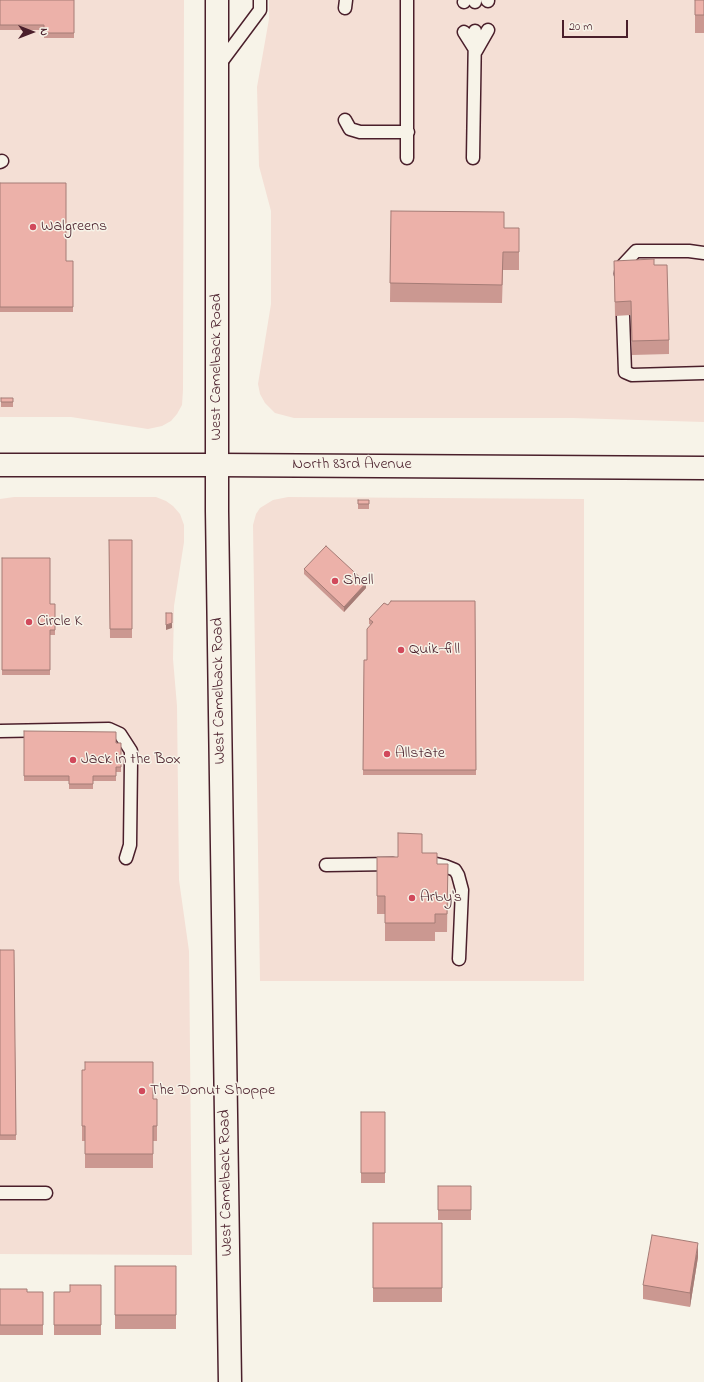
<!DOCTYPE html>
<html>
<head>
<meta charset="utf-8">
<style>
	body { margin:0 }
	#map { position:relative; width:704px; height:1382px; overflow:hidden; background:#f7f3e8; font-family:"Indie Flower",sans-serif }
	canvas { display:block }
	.north { position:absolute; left:12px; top:12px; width:40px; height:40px; -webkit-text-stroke:3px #f7f3e8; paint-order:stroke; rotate:90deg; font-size:11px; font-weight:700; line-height:16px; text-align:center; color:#4a1f2b }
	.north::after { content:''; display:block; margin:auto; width:14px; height:18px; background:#4a1f2b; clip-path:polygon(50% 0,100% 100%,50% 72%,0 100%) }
	.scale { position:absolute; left:562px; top:20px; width:66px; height:18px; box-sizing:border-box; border:2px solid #4a1f2b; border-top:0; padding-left:5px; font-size:12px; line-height:14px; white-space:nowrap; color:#4a1f2b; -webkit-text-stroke:3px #f7f3e8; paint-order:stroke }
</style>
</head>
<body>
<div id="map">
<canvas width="704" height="1382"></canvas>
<div class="north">N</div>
<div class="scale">20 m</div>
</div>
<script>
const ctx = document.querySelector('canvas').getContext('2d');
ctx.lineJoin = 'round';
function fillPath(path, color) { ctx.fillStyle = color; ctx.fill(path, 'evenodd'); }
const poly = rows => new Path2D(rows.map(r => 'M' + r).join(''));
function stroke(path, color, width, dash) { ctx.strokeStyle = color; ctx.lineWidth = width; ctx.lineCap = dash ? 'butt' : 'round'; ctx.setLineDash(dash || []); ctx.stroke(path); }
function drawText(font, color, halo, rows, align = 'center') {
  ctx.font = font + ' "Indie Flower",sans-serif'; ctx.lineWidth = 3; ctx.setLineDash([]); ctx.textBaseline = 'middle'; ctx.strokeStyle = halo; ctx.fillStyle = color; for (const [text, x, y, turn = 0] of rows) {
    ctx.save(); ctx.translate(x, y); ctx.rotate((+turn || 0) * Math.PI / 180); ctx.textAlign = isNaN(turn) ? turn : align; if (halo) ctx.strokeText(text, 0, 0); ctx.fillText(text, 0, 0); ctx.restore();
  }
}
const built = poly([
	[0,0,184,0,183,390,182,405,177,414,171,421,162,426,148,429,71,417,0,417],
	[269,0,704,0,704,422,573,418,294,418,275,413,265,403,260,394,258,384,271,304,271,211,259,166,257,87,269,19],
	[14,497,156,497,166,501,173,506,180,514,184,525,184,542,174,606,173,659,177,706,179,880,189,951,192,1255,0,1254,0,499],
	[288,497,584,499,584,981,260,981,253,525,256,514,260,508,273,500]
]);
const lane = poly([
	[475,0,475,2],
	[487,0,488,1],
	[464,2,465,0],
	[345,8,346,0],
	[464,32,476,51,488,30],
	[219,65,260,10,260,0],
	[345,120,350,129,360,132,408,132],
	[407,158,407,0],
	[473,158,475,31],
	[0,162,2,161],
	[621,274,622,266,636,251,689,251,704,253],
	[623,316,625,372,632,375,704,373],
	[0,731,109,729,120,734,131,751,131,761,130,845,126,858],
	[432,863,445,866,455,870,458,875,462,890,459,959],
	[326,865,393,864],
	[0,1193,46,1193]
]);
const secondary = poly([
	[0,465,217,465,704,468]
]);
const primary = poly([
	[217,0,217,511,230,1382]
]);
const wall = poly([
	[0,0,74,0,74,38,44,38,44,30,0,30],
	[695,0,704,0,704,33,695,33],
	[0,183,66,261,73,261,73,312,0,312],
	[391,211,504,228,519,228,519,270,503,270,502,303,390,302],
	[614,261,654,265,669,340,669,354,632,355,631,315,615,316],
	[1,398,13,398,13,407,1,407],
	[358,500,369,500,369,509,358,509],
	[109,540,132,540,132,638,110,638],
	[2,558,50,604,55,604,55,635,50,635,50,675,2,675],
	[304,569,366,588,344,612,304,574],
	[475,601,476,775,363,775,364,660,367,660,371,625,369,624,369,619,388,605],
	[24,731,116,743,121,743,121,772,116,772,116,781,93,781,93,789,69,789,69,781,24,781],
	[422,853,437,864,448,864,447,932,435,932,435,941,385,941,385,914,377,914,377,857,398,857],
	[0,950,14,950,16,1140,0,1140],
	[82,1070,153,1099,157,1099,157,1141,153,1141,153,1168,85,1168,85,1141,82,1141],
	[361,1112,385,1112,385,1183,361,1183],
	[438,1186,471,1186,471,1220,438,1220],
	[373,1223,442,1223,442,1302,373,1302],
	[698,1257,690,1307,643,1299,643,1285],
	[115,1266,176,1266,176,1329,115,1329],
	[101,1285,101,1335,54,1335,54,1292,70,1292],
	[0,1289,27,1292,43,1292,43,1335,0,1335]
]);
const shadedWall = poly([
	[366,583,366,588,344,612,344,607],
	[172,623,172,628,166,630,166,625],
	[698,1243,698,1257,690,1307,690,1293]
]);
const building = poly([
	[0,0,74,0,74,33,44,33,44,25,0,25,0,0],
	[695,0,704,0,704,15,695,15,695,0],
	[0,183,66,183,66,261,73,261,73,307,0,307,0,183],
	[391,211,504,212,504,228,519,228,519,252,503,252,502,285,390,283,391,211],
	[654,259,654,265,667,265,669,340,632,341,631,301,615,302,614,261,654,259],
	[1,398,13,398,13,402,1,402,1,398],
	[358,500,369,500,369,504,358,504,358,500],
	[109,540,132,540,132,629,110,629,109,540],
	[326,546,366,583,344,607,304,569,326,546],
	[2,558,50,558,50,604,55,604,55,630,50,630,50,670,2,670,2,558],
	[391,601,475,601,476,770,363,770,364,660,367,660,367,629,373,622,369,619,384,603,388,605,391,601],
	[166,613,172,613,172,623,166,625,166,613],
	[24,731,116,732,116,743,121,743,121,767,116,767,116,776,93,776,93,784,69,784,69,776,24,776,24,731],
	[398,833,422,834,422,853,437,853,437,864,448,864,447,914,435,914,435,923,385,923,385,896,377,896,377,857,398,857,398,833],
	[0,950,14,950,16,1135,0,1135,0,950],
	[85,1062,153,1062,153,1099,157,1099,157,1126,153,1126,153,1154,85,1154,85,1126,82,1126,82,1070,85,1070,85,1062],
	[361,1112,385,1112,385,1173,361,1173,361,1112],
	[438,1186,471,1186,471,1210,438,1210,438,1186],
	[373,1223,442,1223,442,1288,373,1288,373,1223],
	[652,1235,698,1243,690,1293,643,1285,652,1235],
	[115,1266,176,1266,176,1315,115,1315,115,1266],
	[70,1285,101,1285,101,1325,54,1325,54,1292,70,1292,70,1285],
	[0,1289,27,1289,27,1292,43,1292,43,1325,0,1325,0,1289]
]);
const markers = [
	[33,227,4,"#d1495b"],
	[335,581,4,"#d1495b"],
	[29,622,4,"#d1495b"],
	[401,650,4,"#d1495b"],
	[387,754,4,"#d1495b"],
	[73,760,4,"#d1495b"],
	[412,898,4,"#d1495b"],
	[142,1091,4,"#d1495b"]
];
const poiNames = [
	["Walgreens",41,227],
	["Shell",343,581],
	["Circle K",37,622],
	["Quik-fill",409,650],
	["Allstate",395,754],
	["Jack in the Box",81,760],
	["Arby's",420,898],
	["The Donut Shoppe",150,1091]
];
const streetNames = [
	["West Camelback Road",217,367,-90],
	["North 83rd Avenue",352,465],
	["West Camelback Road",220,691,-91],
	["West Camelback Road",227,1183,-91]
];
fillPath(built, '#f4dfd5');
stroke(lane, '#4a1f2b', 15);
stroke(secondary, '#4a1f2b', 25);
stroke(primary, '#4a1f2b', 25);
stroke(lane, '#f7f3e8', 12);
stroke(secondary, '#f7f3e8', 22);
stroke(primary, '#f7f3e8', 22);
fillPath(wall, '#cb9891');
fillPath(shadedWall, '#a57c76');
fillPath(building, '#ecb1a9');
stroke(building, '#a57c76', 1);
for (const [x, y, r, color] of markers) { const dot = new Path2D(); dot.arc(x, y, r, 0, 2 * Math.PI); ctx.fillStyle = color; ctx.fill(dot); stroke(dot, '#f7f3e8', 1.5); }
drawText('16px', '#4a1f2b', '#f7f3e8', poiNames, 'left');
drawText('16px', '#4a1f2b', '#f7f3e8', streetNames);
</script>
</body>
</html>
